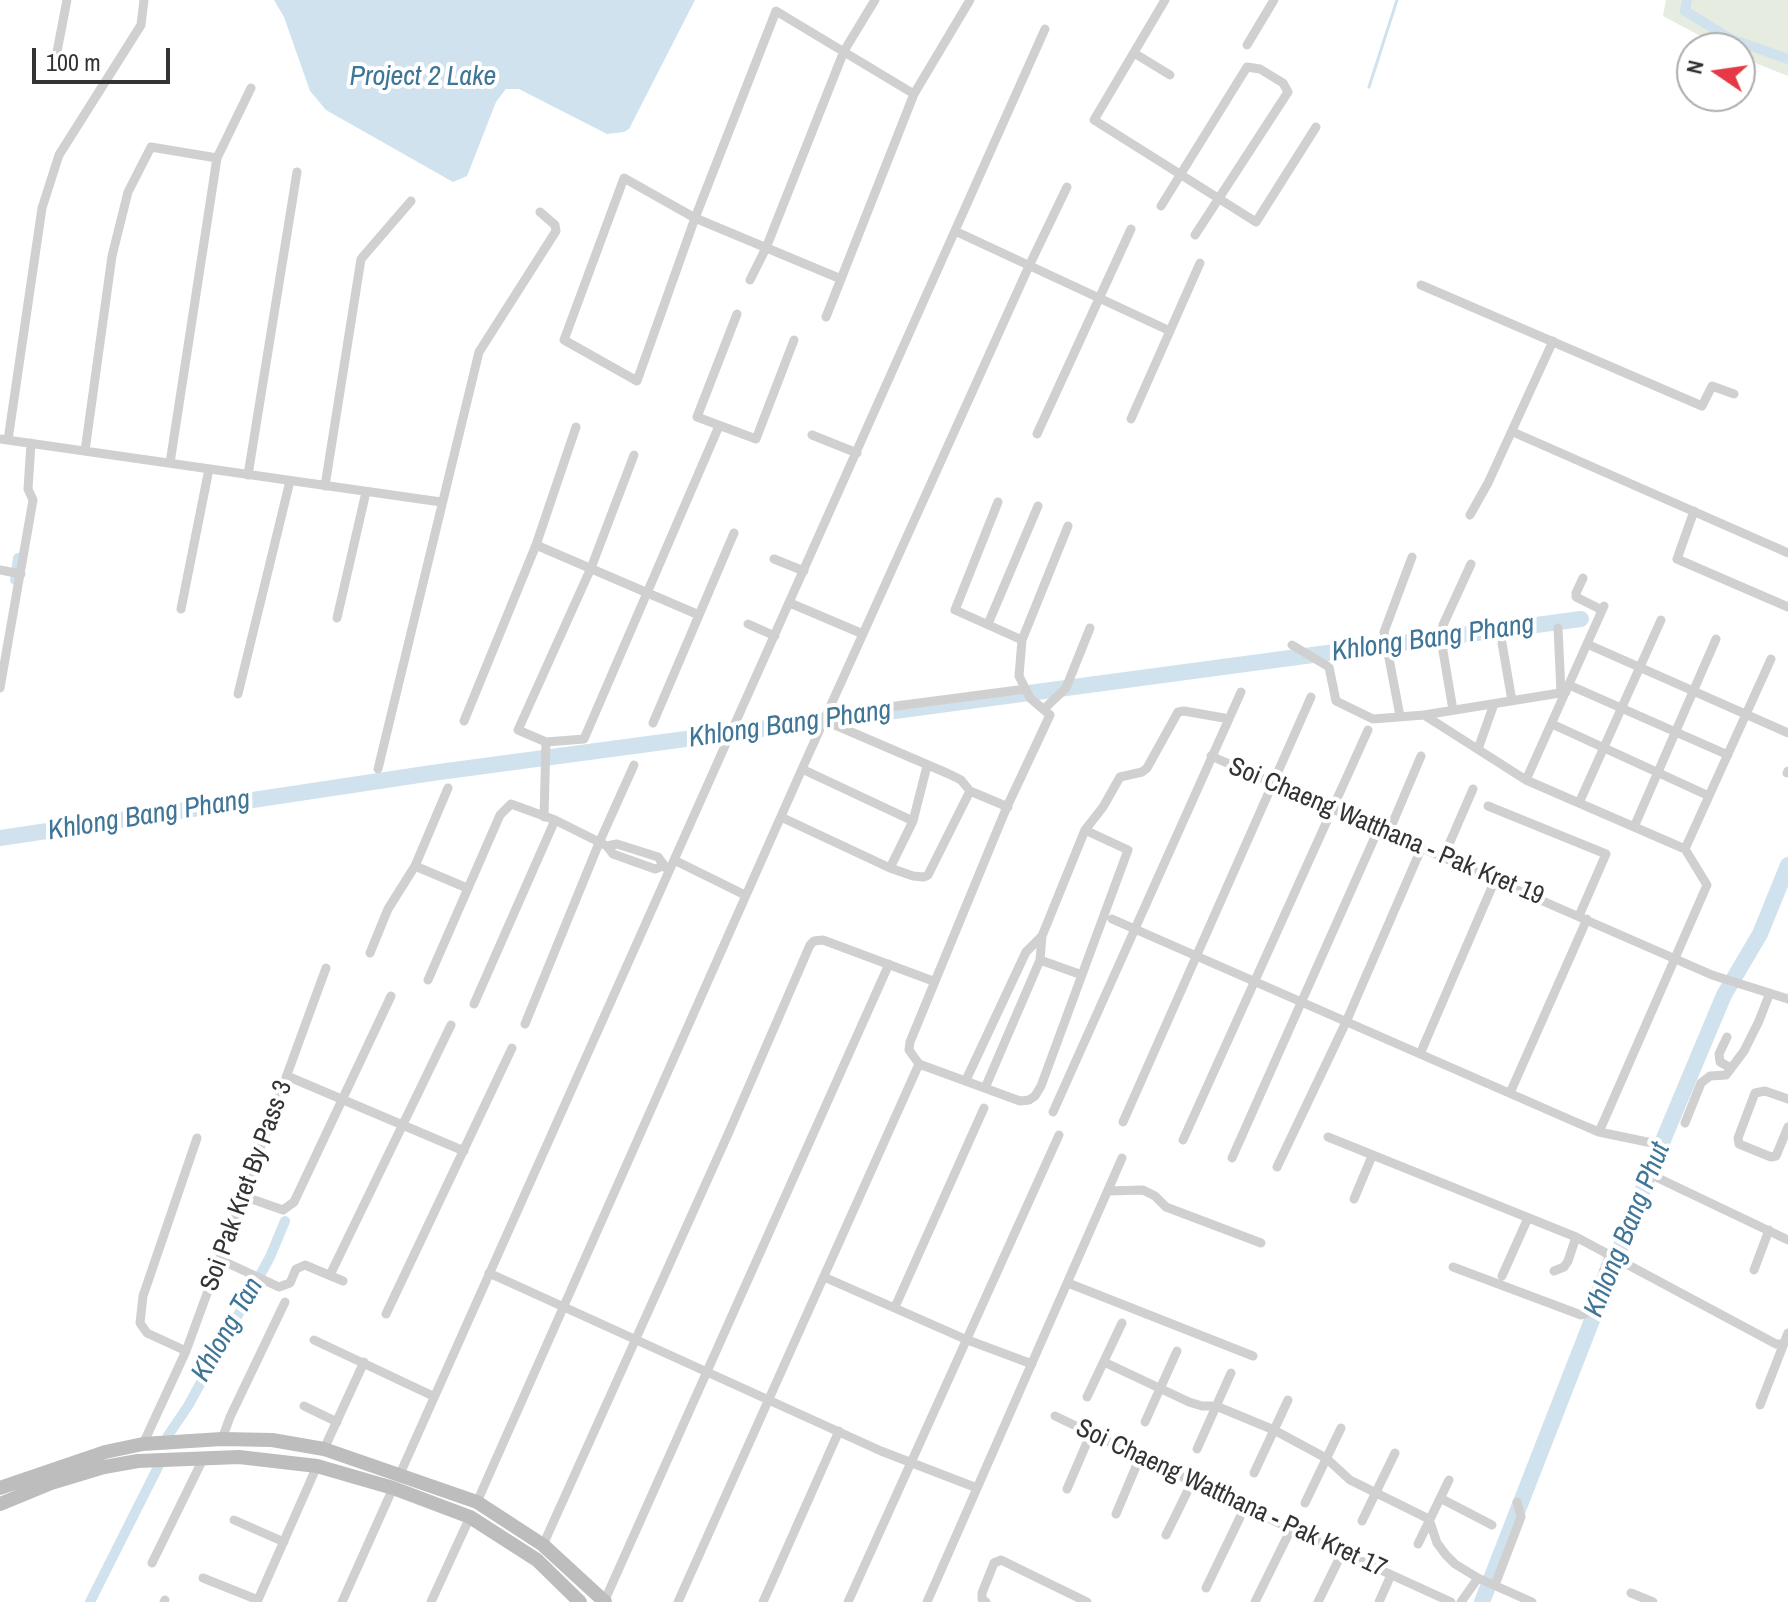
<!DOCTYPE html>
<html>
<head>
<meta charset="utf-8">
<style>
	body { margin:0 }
	#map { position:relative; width:1788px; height:1602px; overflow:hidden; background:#fff; font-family:"Archivo Narrow",sans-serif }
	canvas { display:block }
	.north { position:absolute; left:1676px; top:32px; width:80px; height:80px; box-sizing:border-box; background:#fff; border:2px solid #adadad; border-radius:50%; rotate:283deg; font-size:22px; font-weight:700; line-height:32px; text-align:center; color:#333 }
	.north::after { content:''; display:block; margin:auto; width:28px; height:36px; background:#e63946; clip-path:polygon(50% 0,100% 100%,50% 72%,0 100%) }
	.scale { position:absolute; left:32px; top:48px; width:138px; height:36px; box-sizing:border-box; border:4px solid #333; border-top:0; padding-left:10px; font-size:24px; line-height:28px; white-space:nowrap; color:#333; -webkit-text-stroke:6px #fff; paint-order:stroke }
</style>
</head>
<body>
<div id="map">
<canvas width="1788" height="1602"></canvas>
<div class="north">N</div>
<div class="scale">100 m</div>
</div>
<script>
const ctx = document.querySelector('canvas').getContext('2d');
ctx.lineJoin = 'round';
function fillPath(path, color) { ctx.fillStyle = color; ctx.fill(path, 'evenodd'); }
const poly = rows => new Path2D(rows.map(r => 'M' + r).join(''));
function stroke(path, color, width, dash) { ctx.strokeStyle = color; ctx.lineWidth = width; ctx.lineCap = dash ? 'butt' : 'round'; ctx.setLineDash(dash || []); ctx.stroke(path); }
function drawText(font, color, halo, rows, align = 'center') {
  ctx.font = font + ' "Archivo Narrow",sans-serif'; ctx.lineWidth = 8; ctx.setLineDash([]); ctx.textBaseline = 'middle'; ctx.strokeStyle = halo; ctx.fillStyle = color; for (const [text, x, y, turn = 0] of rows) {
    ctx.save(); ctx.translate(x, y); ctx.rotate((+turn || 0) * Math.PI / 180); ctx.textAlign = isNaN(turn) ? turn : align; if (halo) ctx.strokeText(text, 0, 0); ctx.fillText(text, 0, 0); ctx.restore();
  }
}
const green = poly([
	[1666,0,1788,0,1788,76,1740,57,1740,48,1723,48,1663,16]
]);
const water = poly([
	[274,0,695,0,629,129,624,132,607,134,519,89,506,89,496,102,467,176,453,182,326,110,310,91,284,17]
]);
const stream = poly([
	[1369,87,1397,0]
]);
const canal = poly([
	[1687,0,1685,11,1731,39,1788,59],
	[15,580,18,558],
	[167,1437,188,1406,270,1257,285,1221],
	[90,1602,159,1465]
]);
const river = poly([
	[0,838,432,773,1581,619],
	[1482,1602,1651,1169,1724,995,1760,934,1788,865]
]);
const minor = poly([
	[1165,0,1094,120,1256,222,1316,127],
	[1247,45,1274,0],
	[1134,53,1170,75],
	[55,62,67,0],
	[1161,206,1247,67,1260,69,1283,83,1288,92,1195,235],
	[955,231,1170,331],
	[841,279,695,218,624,178,564,340,637,381,695,218,776,11,914,94],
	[750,280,766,248,844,51,875,0],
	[1421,285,1702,406,1712,386,1734,394],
	[737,314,697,417,756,439,794,340],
	[826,317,914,94,970,0],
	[1131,419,1200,263],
	[1513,432,1788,553],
	[1037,434,1131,229],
	[812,435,857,453],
	[0,439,441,502],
	[8,440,42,208,59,155,141,25,144,0],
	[85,451,112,256,128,192,151,147,217,158,251,88],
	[634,455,591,568,518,730,546,742,584,739,719,426],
	[170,463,217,158],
	[248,475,297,172],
	[325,486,361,259,411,201],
	[998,502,955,610,1022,640],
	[1694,511,1677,559,1788,607],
	[1470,515,1488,483,1553,341],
	[1068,526,1022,640,1019,676,1030,698,1050,715,1006,809,910,1042,909,1050,919,1064,1020,1101,1029,1100,1035,1096,1041,1086,1128,850,1085,830],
	[536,545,699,615],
	[774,559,804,571],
	[0,570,21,574],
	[1583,578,1576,593,1576,597,1602,610],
	[790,603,863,634],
	[181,609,209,469],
	[337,618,366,492],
	[748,624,775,636],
	[988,624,1038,506],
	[1558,628,1561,692],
	[1502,643,1512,701],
	[1587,644,1788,733],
	[1292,645,1329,667,1336,701,1373,719,1424,715,1566,692],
	[1569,685,1728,755],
	[0,688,33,500,28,489,31,443],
	[238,694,290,481],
	[1044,709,1066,688,1090,628],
	[1453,710,1443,651,1443,625,1471,564],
	[827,715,1026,689],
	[1424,715,1526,780,1685,849],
	[1400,716,1384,632,1412,557],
	[464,721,536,545,576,427],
	[653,723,734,533],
	[1552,724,1709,796],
	[835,725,949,774,961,780,970,791,1008,807],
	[1478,749,1494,704],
	[1211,756,1712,975,1788,999],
	[378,769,479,352,556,231,555,225,540,212],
	[802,769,913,821],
	[1787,773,1788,771],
	[1526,780,1604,606],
	[1579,803,1661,620],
	[1488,806,1606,854,1579,916],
	[544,817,546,742],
	[781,817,890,868,913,876,924,877,928,875,970,791],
	[1634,827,1716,639],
	[1388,834,1421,756],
	[607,846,617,844,658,857,667,869],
	[1443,858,1473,789],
	[674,860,745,895],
	[415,866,467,888],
	[890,868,913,821,927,766],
	[1112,919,1573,1121,1599,1132,1657,1144],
	[370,953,388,909,415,866,448,788],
	[1040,960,1082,975],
	[428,980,500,815,511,804,555,820,607,846,613,854,655,869,663,866],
	[474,1004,555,820],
	[525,1024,599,843,634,765],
	[1727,1037,1719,1054,1720,1062,1731,1068],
	[1420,1054,1495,880],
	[287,1076,464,1151],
	[966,1080,1026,952,1042,936],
	[985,1088,1040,960,1042,936,1085,830,1103,807,1120,777,1142,772,1147,768,1178,712,1184,711,1224,718],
	[1510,1093,1587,919],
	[1788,1099,1765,1091,1755,1093,1738,1138,1739,1144,1771,1157,1776,1156,1788,1127],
	[1053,1112,1241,692],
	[1123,1122,1311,697],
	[1685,1123,1701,1083,1710,1076,1726,1075,1744,1051,1759,1021,1769,995],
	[1599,1132,1707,885,1685,849,1771,659],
	[1328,1137,1576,1237,1776,1344,1782,1344],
	[1183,1140,1368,730],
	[1232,1158,1378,830],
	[1277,1167,1346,1022,1421,849],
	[1658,1178,1788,1240],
	[1109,1191,1143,1190,1155,1196,1166,1207,1261,1243],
	[243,1196,283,1210,294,1202,391,996],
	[1354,1199,1372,1156],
	[221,1260,279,1287,290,1283,296,1269,305,1265,343,1281],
	[1453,1267,1581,1315,1585,1314,1590,1306,1610,1254],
	[1754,1270,1769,1230],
	[1554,1271,1564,1267,1568,1261,1576,1237],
	[489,1273,881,1451,977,1488],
	[330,1275,451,1025],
	[1502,1276,1528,1218],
	[824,1277,965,1339,1032,1364],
	[1068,1283,1253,1356],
	[895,1307,984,1108],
	[386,1314,512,1048],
	[314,1340,433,1396],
	[186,1351,147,1333,140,1323,143,1296,197,1138],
	[1104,1362,1189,1402,1202,1406,1216,1406,1274,1430,1326,1458,1350,1480,1429,1519,1437,1543,1446,1555,1455,1564,1478,1578],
	[1087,1397,1122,1323],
	[1760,1405,1788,1333],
	[304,1406,337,1422],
	[1055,1416,1291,1529,1451,1602],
	[1145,1422,1177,1351],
	[222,1439,230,1417,285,1302],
	[143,1444,186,1351,326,968],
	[324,1449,364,1362],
	[1197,1449,1231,1373],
	[1254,1473,1288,1400],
	[400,1474,1045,29],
	[1067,1489,1091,1433],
	[1440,1498,1492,1525],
	[477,1502,802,769,1029,266,1067,187],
	[1305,1503,1341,1428],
	[1116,1514,1140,1457],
	[234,1520,284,1542],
	[1362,1521,1395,1453],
	[1166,1535,1192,1482],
	[1418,1544,1449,1480],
	[543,1545,729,1132,810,945,814,941,823,940,933,981],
	[152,1563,204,1457],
	[203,1578,258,1600],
	[1495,1585,1521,1517,1517,1502],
	[1206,1588,1245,1507],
	[1631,1593,1653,1602],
	[164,1602,165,1600],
	[257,1602,317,1466],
	[342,1602,393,1488],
	[431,1602,470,1517],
	[604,1602,889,964],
	[678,1602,919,1064],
	[763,1602,839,1431],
	[848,1602,1059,1135],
	[927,1602,1122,1158],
	[986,1602,982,1599,982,1593,994,1563,1001,1560,1087,1602],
	[1255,1602,1291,1529],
	[1318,1602,1342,1553],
	[1379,1602,1391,1575],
	[1461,1602,1478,1578,1532,1602]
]);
const secondary = poly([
	[0,1488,105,1452,143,1444,222,1439,272,1440,324,1449,477,1502,543,1545,605,1602],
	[0,1504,51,1483,104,1467,138,1461,239,1457,317,1466,393,1488,470,1517,537,1560,580,1602]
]);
const streetNames = [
	["Soi Chaeng Watthana - Pak Kret 19",1386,832,23],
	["Soi Pak Kret By Pass 3",247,1186,-70],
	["Soi Chaeng Watthana - Pak Kret 17",1231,1499,25]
];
const waterNames = [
	["Project 2 Lake",423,77],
	["Khlong Bang Phang",1433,639,-8],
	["Khlong Bang Phang",790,725,-8],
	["Khlong Bang Phang",149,816,-9],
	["Khlong Bang Phut",1628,1230,-68],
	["Khlong Tan",228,1330,-60]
];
fillPath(green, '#e6ecdf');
fillPath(water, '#cfe2ee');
stroke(stream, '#cfe2ee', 3);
stroke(canal, '#cfe2ee', 10);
stroke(river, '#cfe2ee', 16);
stroke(minor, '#d0d0d0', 9);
stroke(secondary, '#bdbdbd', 14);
drawText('26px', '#333', '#fff', streetNames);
drawText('italic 28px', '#3f7597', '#fff', waterNames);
</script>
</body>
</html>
